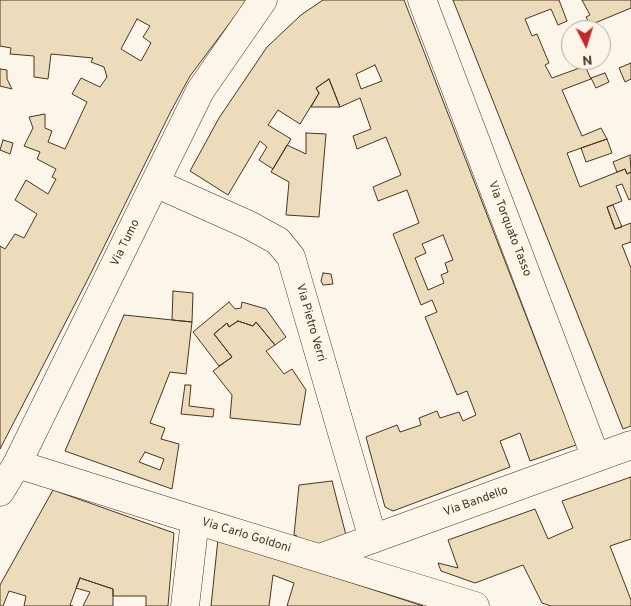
<!DOCTYPE html>
<html>
<head>
<meta charset="utf-8">
<style>
	body { margin:0 }
	#map { position:relative; width:631px; height:606px; overflow:hidden; background:#fbf6e9; font-family:Overpass,sans-serif }
	canvas { display:block }
	.north { position:absolute; left:561px; top:20px; width:50px; height:50px; box-sizing:border-box; background:#fbf6e9; border:1px solid #b4a999; border-radius:50%; rotate:175deg; font-size:14px; font-weight:700; line-height:20px; text-align:center; color:#4a3520 }
	.north::after { content:''; display:block; margin:auto; width:18px; height:22px; background:#c62828; clip-path:polygon(50% 0,100% 100%,50% 72%,0 100%) }
</style>
</head>
<body>
<div id="map">
<canvas width="631" height="606"></canvas>
<div class="north">N</div>
</div>
<script>
const ctx = document.querySelector('canvas').getContext('2d');
ctx.lineJoin = 'round';
function fillPath(path, color) { ctx.fillStyle = color; ctx.fill(path, 'evenodd'); }
const poly = rows => new Path2D(rows.map(r => 'M' + r).join(''));
function stroke(path, color, width, dash) { ctx.strokeStyle = color; ctx.lineWidth = width; ctx.lineCap = dash ? 'butt' : 'round'; ctx.setLineDash(dash || []); ctx.stroke(path); }
function drawText(font, color, halo, rows, align = 'center') {
  ctx.font = font + ' Overpass,sans-serif'; ctx.lineWidth = 4; ctx.setLineDash([]); ctx.textBaseline = 'middle'; ctx.strokeStyle = halo; ctx.fillStyle = color; for (const [text, x, y, turn = 0] of rows) {
    ctx.save(); ctx.translate(x, y); ctx.rotate((+turn || 0) * Math.PI / 180); ctx.textAlign = isNaN(turn) ? turn : align; if (halo) ctx.strokeText(text, 0, 0); ctx.fillText(text, 0, 0); ctx.restore();
  }
}
const building = poly([
	[0,0,247,0,190,76,171,111,89,277,0,449,0,246,5,249,15,234,24,238,37,214,15,200,26,180,48,194,56,179,52,177,56,169,37,159,40,152,24,146,33,128,29,117,45,114,45,128,52,131,48,142,65,149,87,102,72,94,81,78,100,87,107,77,104,67,91,62,93,58,51,54,48,79,34,77,34,56,10,54,11,48,0,46,0,0],
	[137,19,150,26,143,37,151,43,141,61,121,49,137,19],
	[323,0,404,0,576,445,530,461,520,433,500,441,510,467,393,511,385,507,366,437,397,425,400,432,421,425,419,418,437,411,440,418,459,412,463,421,476,415,467,391,457,395,425,317,437,312,432,300,421,305,393,234,419,223,407,190,378,201,373,187,401,175,386,137,357,149,353,136,371,129,360,98,340,107,329,79,316,88,319,93,300,124,278,110,268,125,291,139,273,169,259,160,267,147,260,141,228,195,190,171,219,118,267,47,301,15,323,0],
	[375,65,382,81,361,89,356,74,375,65],
	[443,235,453,260,445,263,448,272,441,275,444,283,428,290,415,258,426,253,422,244,443,235],
	[453,0,559,0,567,21,558,25,551,9,525,19,532,36,537,34,549,63,545,65,552,78,585,66,591,79,562,90,582,136,601,128,607,139,567,153,580,187,625,169,627,174,631,172,631,199,629,200,622,184,616,186,622,201,607,207,615,229,631,223,631,242,622,245,631,268,631,426,623,429,453,0],
	[582,0,631,0,631,8,590,25,586,17,590,15,582,0],
	[571,38,571,54,570,54,564,41,571,38],
	[631,63,631,79,625,82,619,68,631,63],
	[0,69,7,70,7,79,12,89,0,86,0,69],
	[605,73,609,82,596,88,591,78,605,73],
	[329,79,340,107,311,107,319,93,316,88,329,79],
	[306,133,326,134,319,217,286,215,289,182,271,172,287,145,306,154,306,133],
	[607,139,612,153,586,162,581,148,607,139],
	[3,140,13,143,10,154,0,150,3,140],
	[630,155,631,172,627,174,625,169,617,172,613,162,630,155],
	[613,205,622,227,615,229,607,207,613,205],
	[323,273,331,274,333,284,323,285,321,281,323,273],
	[173,291,193,293,192,322,172,320,173,291],
	[229,302,235,309,241,308,242,302,266,309,286,337,275,345,256,322,253,326,238,321,229,327,227,323,214,334,232,357,219,366,193,332,229,302],
	[124,315,192,322,186,374,170,372,150,423,165,428,161,439,179,444,172,489,65,451,124,315],
	[145,452,164,459,160,470,139,462,145,452],
	[238,321,253,326,256,322,275,345,266,351,284,374,292,369,306,390,300,425,230,418,232,395,213,371,232,357,214,334,227,323,229,327,238,321],
	[185,385,191,385,189,406,214,409,213,417,181,414,185,385],
	[631,477,631,539,610,546,631,600,631,606,551,606,542,603,523,565,475,583,441,571,438,563,458,568,448,540,535,509,548,539,573,528,562,501,631,477],
	[332,481,346,535,318,545,297,538,297,536,294,535,299,485,332,481],
	[53,490,174,533,168,606,146,606,146,596,113,596,113,589,80,578,70,605,73,606,24,606,26,596,9,591,3,606,0,606,0,585,53,490],
	[218,539,423,606,287,606,294,583,273,575,269,606,211,606,218,539],
	[80,578,113,589,113,606,83,606,90,592,76,588,80,578]
]);
const street = poly([
	[422,0,596,458],
	[155,183,249,225,278,241,291,257,373,539],
	[17,464,195,520,475,606],
	[0,492,17,464,200,91,263,0],
	[320,558,631,445],
	[185,606,195,520]
]);
const streetNames = [
	["Via Torquato Tasso",509,229,69],
	["Via Tumo",126,243,-64],
	["Via Pietro Verri",310,323,74],
	["Via Bandello",476,502,-20],
	["Via Carlo Goldoni",246,536,17]
];
fillPath(building, '#ecdcbc');
stroke(building, '#4a3520', 1);
stroke(street, '#4a3520', 29);
stroke(street, '#fbf6e9', 28);
drawText('12px', '#4a3520', '#fbf6e9', streetNames);
</script>
</body>
</html>
